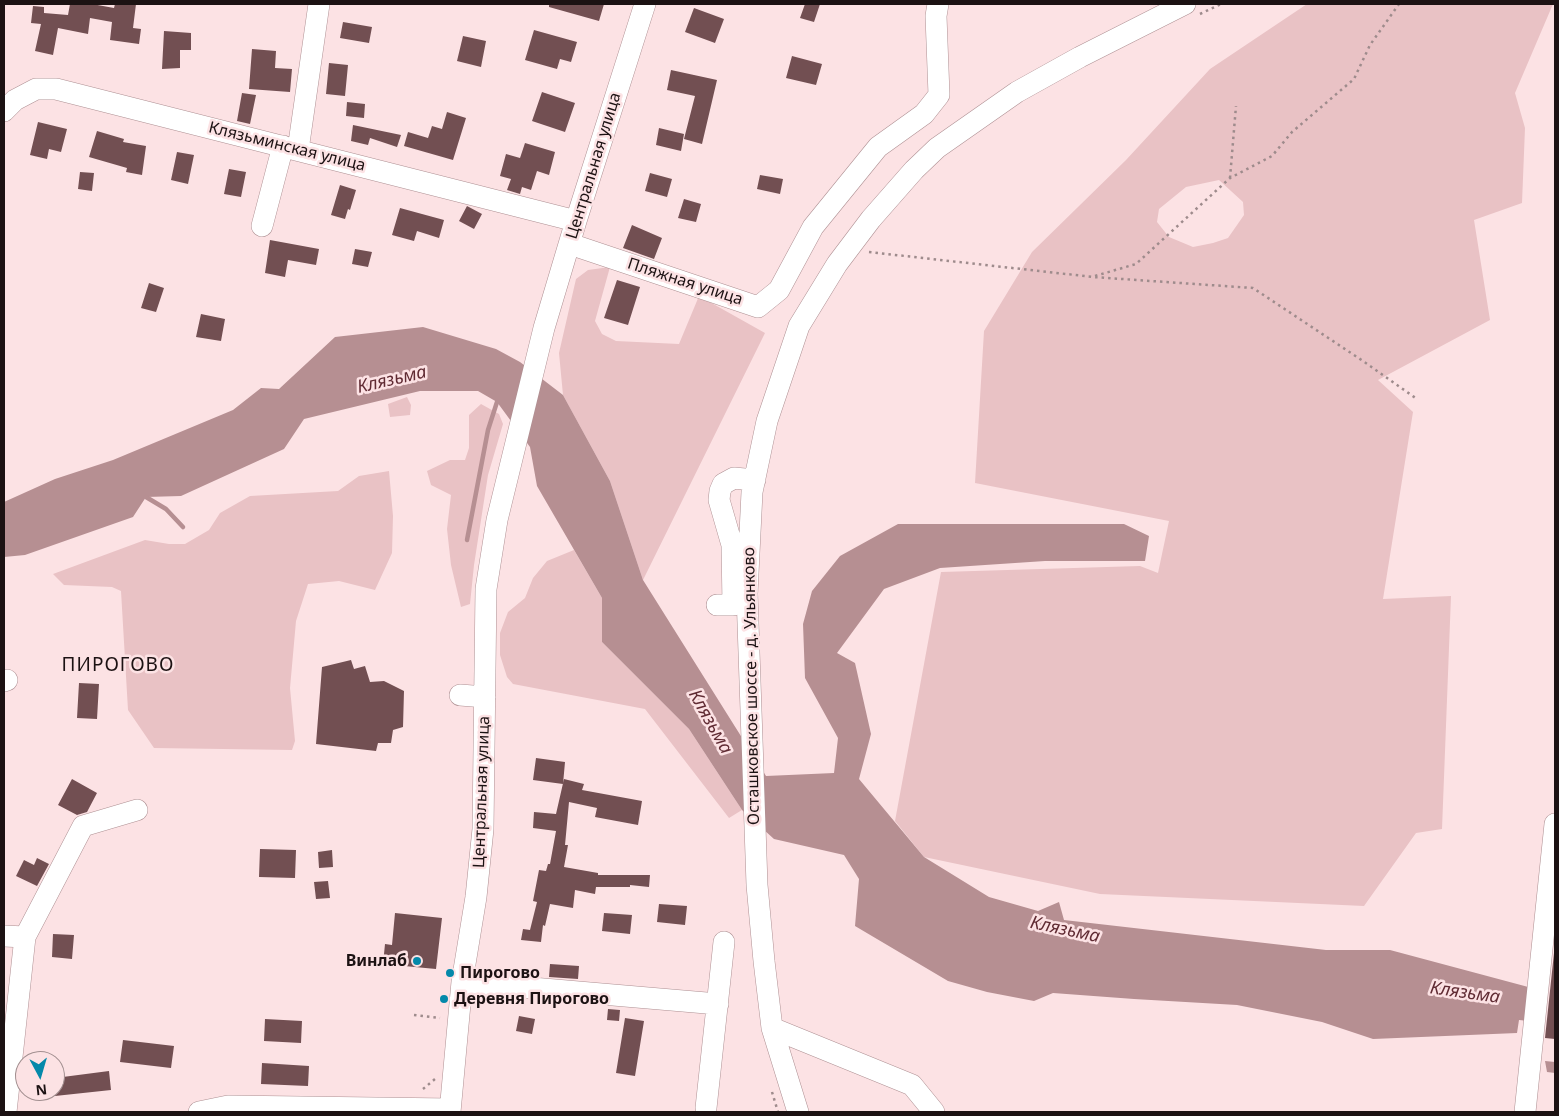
<!DOCTYPE html>
<html>
<head>
<meta charset="utf-8">
<style>
	body { margin:0 }
	#map { position:relative; width:1559px; height:1116px; overflow:hidden; background:#fce2e4; font-family:"Noto Sans",sans-serif }
	canvas { display:block }
	.frame { position:absolute; inset:0; border:5px solid #1c1213; pointer-events:none }
	.north { position:absolute; left:15px; top:1051px; width:50px; height:50px; box-sizing:border-box; background:#fce2e4; border:1px solid #a28f90; border-radius:50%; rotate:174deg; font-size:14px; font-weight:700; line-height:20px; text-align:center; color:#1c1213 }
	.north::after { content:''; display:block; margin:auto; width:18px; height:22px; background:#0489aa; clip-path:polygon(50% 0,100% 100%,50% 72%,0 100%) }
</style>
</head>
<body>
<div id="map">
<canvas width="1559" height="1116"></canvas>
<div class="frame"></div>
<div class="north">N</div>
</div>
<script>
const ctx = document.querySelector('canvas').getContext('2d');
ctx.lineJoin = 'round';
function fillPath(path, color) { ctx.fillStyle = color; ctx.fill(path, 'evenodd'); }
const poly = rows => new Path2D(rows.map(r => 'M' + r).join(''));
function stroke(path, color, width, dash) { ctx.strokeStyle = color; ctx.lineWidth = width; ctx.lineCap = dash ? 'butt' : 'round'; ctx.setLineDash(dash || []); ctx.stroke(path); }
function drawText(font, color, halo, rows, align = 'center') {
  ctx.font = font + ' "Noto Sans",sans-serif'; ctx.lineWidth = 5; ctx.setLineDash([]); ctx.textBaseline = 'middle'; ctx.strokeStyle = halo; ctx.fillStyle = color; for (const [text, x, y, turn = 0] of rows) {
    ctx.save(); ctx.translate(x, y); ctx.rotate((+turn || 0) * Math.PI / 180); ctx.textAlign = isNaN(turn) ? turn : align; if (halo) ctx.strokeText(text, 0, 0); ctx.fillText(text, 0, 0); ctx.restore();
  }
}
const green = poly([
	[1307,4,1553,4,1515,93,1525,128,1522,203,1474,220,1490,320,1378,380,1413,412,1383,599,1451,596,1442,829,1416,833,1364,906,1100,894,924,857,895,821,941,572,1140,566,1158,573,1169,521,975,483,984,331,1032,252,1126,160,1210,69],
	[1219,180,1243,202,1244,215,1228,238,1213,243,1193,247,1169,237,1157,222,1159,209,1186,187],
	[610,267,595,321,602,334,616,341,679,344,699,296,765,333,643,580,610,481,563,395,559,353,576,279,588,270],
	[407,397,411,405,410,415,390,417,388,404],
	[481,404,499,414,503,424,488,475,474,565,470,604,461,607,451,565,447,529,451,495,431,485,427,471,450,460,465,460,469,448,469,415],
	[389,471,393,516,392,553,375,590,339,581,308,584,296,621,290,688,295,741,292,750,154,748,128,710,121,591,112,587,64,585,53,574,145,540,169,544,185,544,209,530,220,513,250,496,338,491,359,476],
	[574,550,602,598,602,642,689,729,742,810,729,818,645,709,513,684,507,677,500,655,500,633,508,612,525,598,533,578,547,561]
]);
const water = poly([
	[423,327,496,349,520,362,563,395,610,481,643,580,766,776,834,773,838,738,805,678,803,624,812,591,840,556,898,524,1124,524,1149,536,1145,561,1045,561,940,568,884,589,837,653,855,663,871,734,859,779,924,857,989,897,1038,911,1059,902,1064,920,1326,950,1390,950,1532,988,1529,1021,1519,1020,1517,1033,1373,1039,1322,1022,1237,1005,1134,999,1053,993,1034,1001,987,992,948,981,855,926,859,879,844,855,774,839,742,810,689,729,602,642,602,598,537,486,530,447,497,402,478,391,420,391,304,419,284,449,181,496,146,497,133,517,25,555,4,557,4,502,55,479,113,460,233,410,261,388,279,389,335,337],
	[1545,1061,1555,1062,1555,1073,1547,1072]
]);
const stream = poly([
	[146,497,166,509,183,527],
	[467,540,488,430,497,402]
]);
const building = poly([
	[70,4,92,4,114,8,115,4,136,4,133,28,141,29,139,44,110,40,112,22,90,18,88,34,58,28,53,55,35,51,41,24,31,23,33,6,44,7,44,13,68,15],
	[549,4,604,4,599,21,549,7],
	[805,4,820,4,814,22,800,18],
	[694,8,724,19,715,43,685,32],
	[343,22,372,27,369,43,340,38],
	[534,30,577,42,571,62,560,59,557,69,525,60],
	[164,31,191,33,191,50,180,50,180,68,162,69],
	[463,36,486,41,481,67,457,61],
	[252,49,276,51,275,68,292,69,290,92,249,89],
	[792,56,822,64,816,85,786,78],
	[329,63,348,65,345,96,326,94],
	[671,70,717,80,702,144,684,139,695,96,667,90],
	[542,92,575,103,565,132,532,121],
	[242,93,256,95,250,124,237,121],
	[347,102,365,104,364,118,346,116],
	[447,112,466,118,453,160,404,146,408,132,428,138,432,126,442,129],
	[38,122,67,129,61,152,49,149,47,159,30,155],
	[353,125,401,135,397,147,370,138,368,145,351,141],
	[659,128,684,134,681,151,656,145],
	[97,131,124,139,123,142,146,146,142,175,126,172,127,168,89,157],
	[525,143,555,152,549,175,537,171,531,190,522,187,520,194,507,190,511,179,500,176,506,154,520,158],
	[177,152,194,155,188,184,171,180],
	[229,169,246,172,241,197,224,194],
	[80,172,94,173,92,191,78,189],
	[650,173,672,179,667,197,645,191],
	[760,175,783,179,780,194,757,189],
	[340,185,356,190,350,210,348,209,345,219,331,215],
	[684,199,701,204,696,222,678,218],
	[467,206,482,214,474,229,459,221],
	[400,208,444,220,439,238,417,231,414,241,392,235],
	[632,225,662,238,654,259,623,248],
	[270,240,319,249,316,265,288,260,285,277,265,273],
	[355,249,372,252,368,267,352,264],
	[617,280,640,287,628,325,604,318],
	[149,283,164,288,156,312,141,308],
	[201,314,225,319,221,341,196,337],
	[351,660,354,669,365,666,370,682,384,681,404,691,403,727,393,730,391,743,378,743,376,751,316,744,322,667],
	[79,683,99,684,97,719,77,718],
	[536,758,565,762,563,784,533,780],
	[72,779,97,793,87,812,77,815,58,805],
	[564,779,584,784,582,790,642,801,638,825,595,817,597,808,569,802,565,845,568,845,564,867,598,873,598,875,650,875,649,887,630,885,630,887,596,887,595,894,575,890,573,908,550,904,545,926,543,925,541,942,521,940,523,929,530,930,537,902,533,901,539,870,546,871,548,864,550,864,556,831,533,828,534,812,556,814],
	[260,849,296,850,295,878,259,877],
	[332,850,333,867,319,868,318,852],
	[37,858,49,864,37,886,16,876,24,860,34,865],
	[328,881,330,898,316,899,314,882],
	[659,904,687,906,685,925,657,922],
	[395,913,442,918,436,969,383,964,385,944,392,945],
	[604,913,632,915,630,934,602,931],
	[53,934,74,935,72,959,52,957],
	[1554,953,1555,953,1555,1039,1545,1038],
	[550,964,579,966,578,979,549,977],
	[608,1009,620,1010,619,1021,607,1020],
	[519,1016,535,1019,532,1034,516,1031],
	[625,1018,644,1021,635,1076,616,1073],
	[265,1019,302,1021,301,1043,264,1041],
	[123,1040,174,1046,171,1068,120,1062],
	[262,1063,309,1066,308,1086,261,1084],
	[109,1071,111,1090,55,1096,55,1078]
]);
const path = poly([
	[1200,14,1221,4],
	[1230,178,1236,106],
	[869,252,1093,277,1253,288,1363,361,1417,399],
	[1095,276,1136,264,1230,178,1272,156,1292,132,1354,79,1370,45,1399,4],
	[414,1015,440,1018],
	[423,1089,435,1079],
	[772,1092,778,1112]
]);
const minor = poly([
	[4,111,15,100,36,89,56,89,576,221],
	[298,150,319,4],
	[262,226,283,146],
	[570,244,758,307,779,290,813,227,878,147,924,114,939,95,936,16,938,4],
	[717,605,733,605,732,545,719,500,720,491,723,484,734,478,755,480],
	[4,681,7,680],
	[460,695,485,697],
	[4,936,25,937],
	[462,982,718,1004],
	[772,1028,912,1085,934,1112],
	[706,1108,724,942],
	[6,1112,25,937,83,826,137,810],
	[199,1112,228,1106,450,1109],
	[450,1112,462,982,476,897,483,829,486,589,497,520,544,328,576,221,645,4],
	[798,1112,772,1028,764,961,757,885,747,594,752,492,767,421,799,326,837,264,871,219,914,170,937,148,1017,92,1080,57,1185,4],
	[1525,1112,1555,824]
]);
const markers = [
	[417,961,5,"#0489aa"],
	[450,973,5,"#0489aa"],
	[444,999,5,"#0489aa"]
];
const streetNames = [
	["Клязьминская улица",287,147,14],
	["Центральная улица",594,166,-73],
	["Пляжная улица",685,282,18],
	["Осташковское шоссе - д. Ульянково",752,686,-91],
	["Центральная улица",482,792,-88]
];
const poiNames = [
	["Винлаб",407,961,"right"],
	["Пирогово",460,973],
	["Деревня Пирогово",454,999]
];
const waterNames = [
	["Клязьма",392,380,-13],
	["Клязьма",710,722,61],
	["Клязьма",1065,930,12],
	["Клязьма",1465,993,8]
];
const quarterNames = [
	["ПИРОГОВО",118,666]
];
fillPath(green, '#e9c2c5');
fillPath(water, '#b68f92');
stroke(stream, '#b68f92', 4.5);
fillPath(building, '#724f52');
stroke(minor, '#ae9093', 22);
stroke(path, '#9e8b8c', 2.5, [2.5, 4]);
stroke(minor, '#fff', 21);
for (const [x, y, r, color] of markers) { const dot = new Path2D(); dot.arc(x, y, r, 0, 2 * Math.PI); ctx.fillStyle = color; ctx.fill(dot); stroke(dot, '#fce2e4', 2); }
drawText('16px', '#1c1213', '#fce2e4', streetNames);
drawText('bold 16px', '#1c1213', '#fce2e4', poiNames, 'left');
drawText('italic 18px', '#602b33', '#fce2e4', waterNames);
ctx.letterSpacing = '1px';
drawText('19px', '#1c1213', '#fce2e4', quarterNames);
ctx.letterSpacing = '0px';
</script>
</body>
</html>
